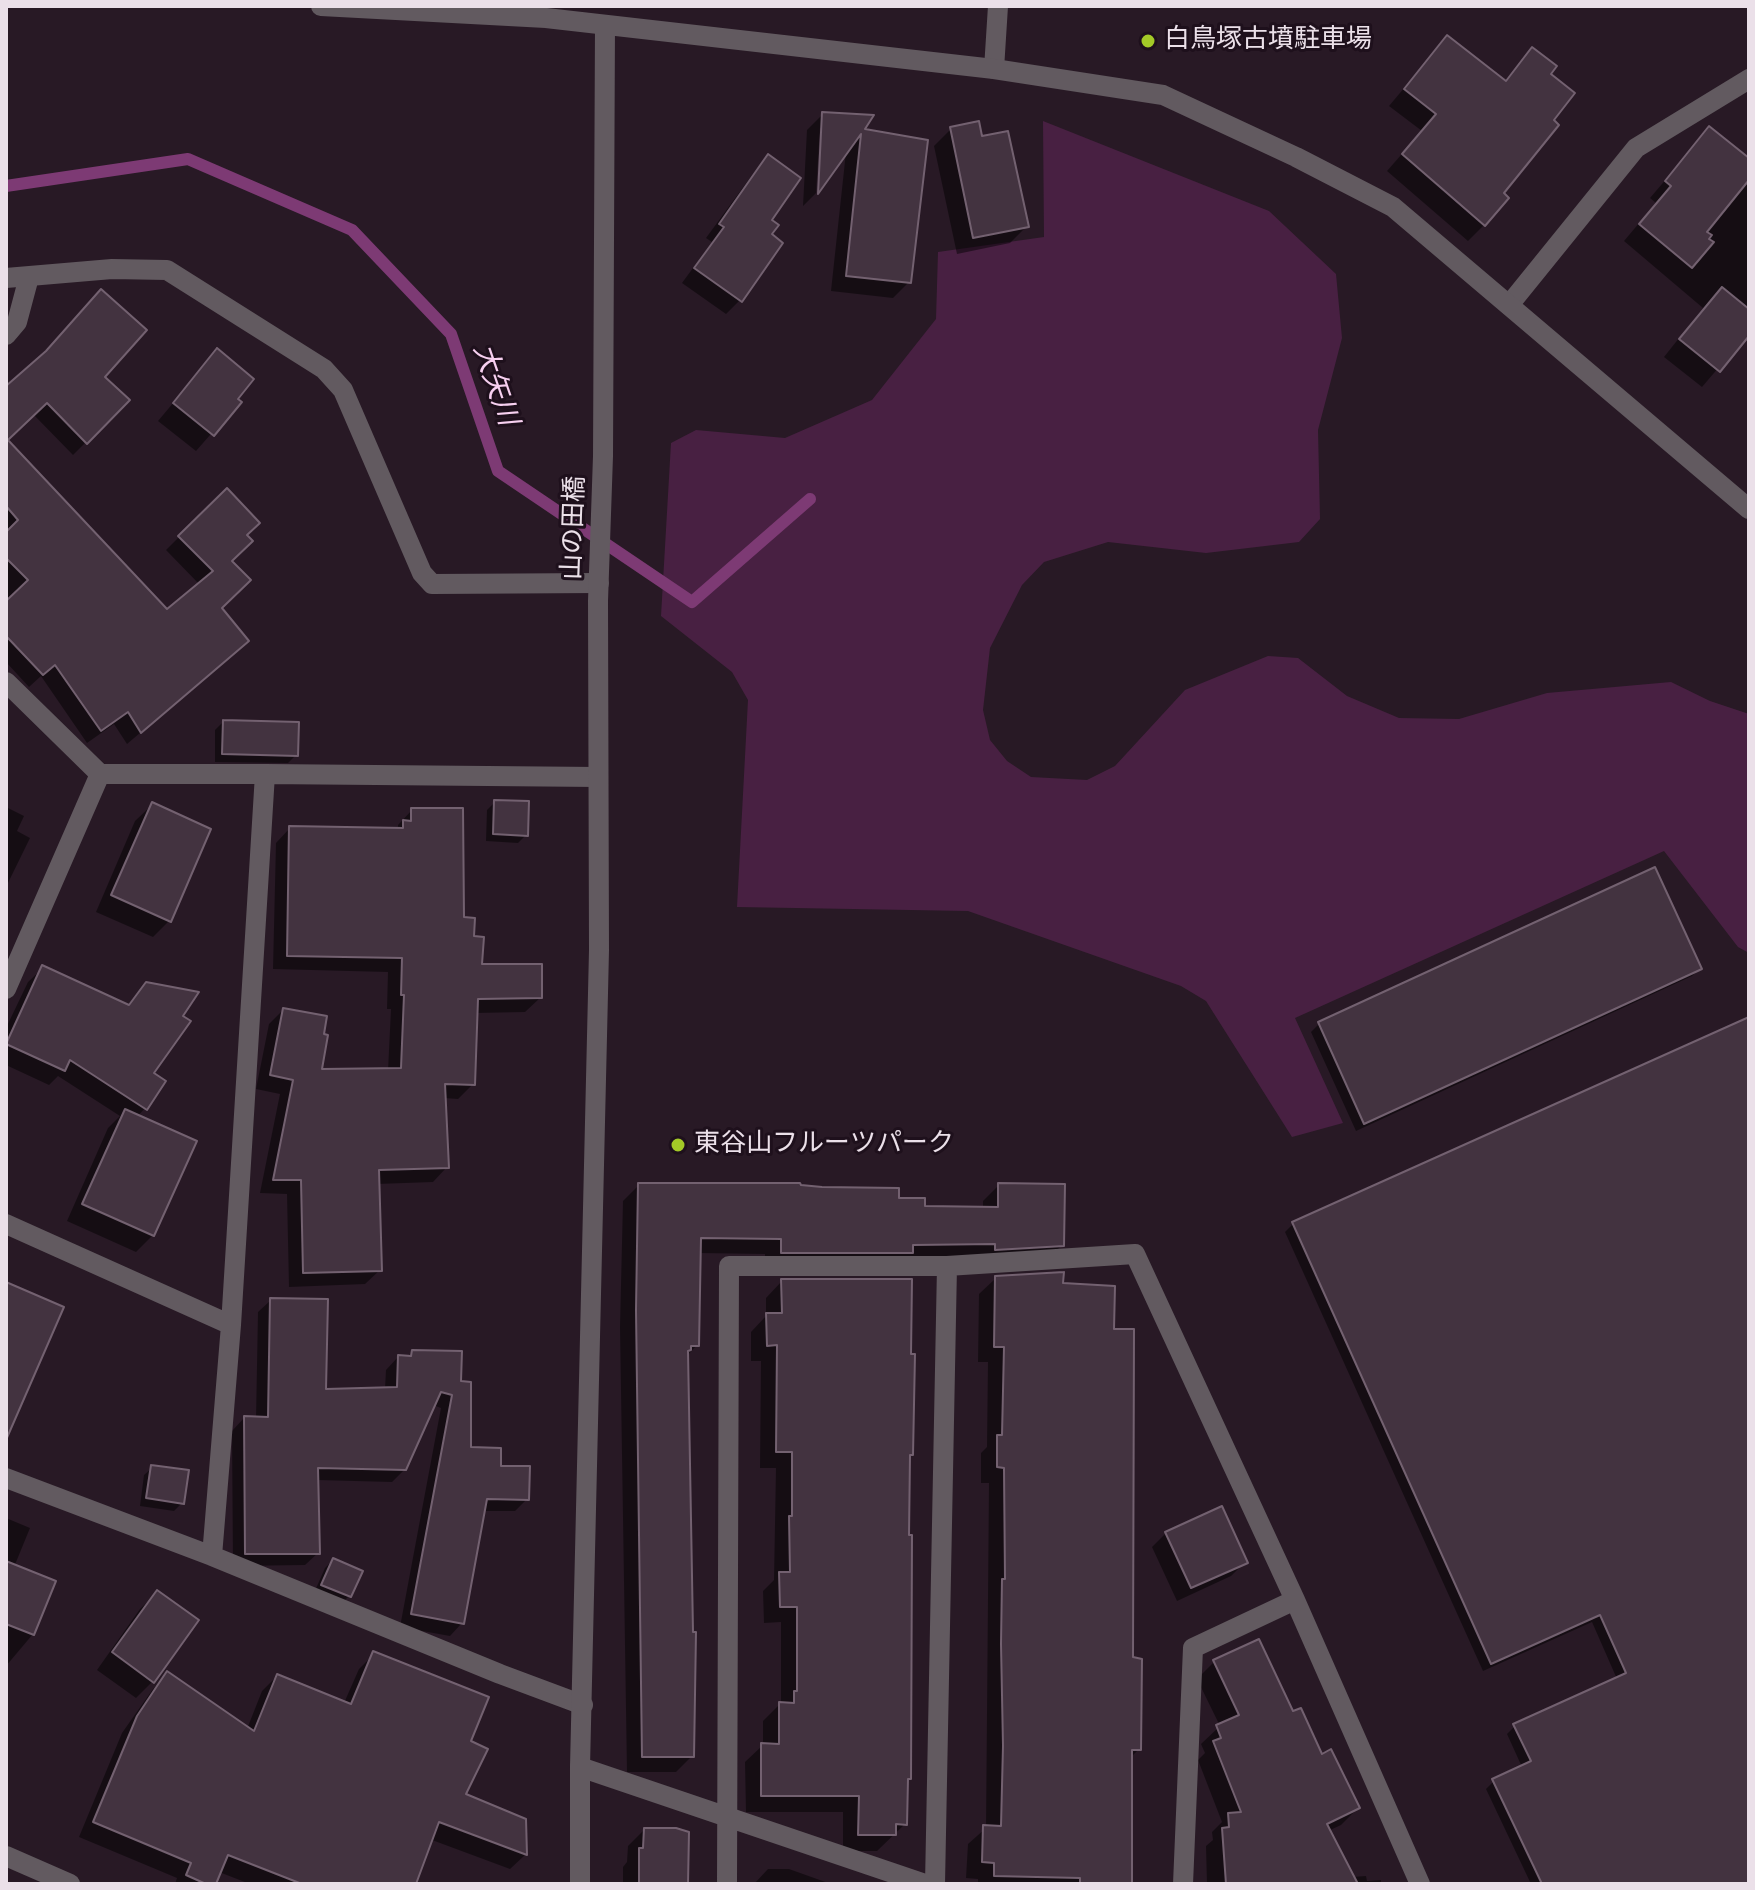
<!DOCTYPE html>
<html>
<head>
<meta charset="utf-8">
<style>
	body { margin:0 }
	#map { position:relative; width:1755px; height:1890px; overflow:hidden; background:#281925; font-family:"Nunito Sans",sans-serif }
	canvas { display:block }
	.frame { position:absolute; inset:0; border:8px solid #ebe0e9; pointer-events:none }
</style>
</head>
<body>
<div id="map">
<canvas width="1755" height="1890"></canvas>
<div class="frame"></div>
</div>
<script>
const ctx = document.querySelector('canvas').getContext('2d');
ctx.lineJoin = 'round';
function fillPath(path, color) { ctx.fillStyle = color; ctx.fill(path, 'evenodd'); }
const poly = rows => new Path2D(rows.map(r => 'M' + r).join(''));
function stroke(path, color, width, dash) { ctx.strokeStyle = color; ctx.lineWidth = width; ctx.lineCap = dash ? 'butt' : 'round'; ctx.setLineDash(dash || []); ctx.stroke(path); }
function drawText(font, color, halo, rows, align = 'center') {
  ctx.font = font + ' "Nunito Sans","Noto Sans JP",sans-serif'; ctx.lineWidth = 6; ctx.setLineDash([]); ctx.textBaseline = 'middle'; ctx.strokeStyle = halo; ctx.fillStyle = color; for (const [text, x, y, turn = 0] of rows) {
    ctx.save(); ctx.translate(x, y); ctx.rotate((+turn || 0) * Math.PI / 180); ctx.textAlign = isNaN(turn) ? turn : align; if (halo) ctx.strokeText(text, 0, 0); ctx.fillText(text, 0, 0); ctx.restore();
  }
}
const green = poly([
	[1043,121,1269,211,1336,274,1342,338,1318,430,1320,519,1299,542,1206,553,1108,542,1044,562,1022,585,990,648,983,710,990,740,1007,761,1031,777,1087,780,1115,766,1185,690,1268,656,1298,658,1347,696,1399,718,1459,719,1547,693,1671,682,1710,701,1749,714,1749,953,1738,947,1664,851,1295,1018,1343,1123,1292,1137,1206,1001,1181,986,968,911,737,907,748,700,732,672,661,616,671,443,696,430,785,438,872,400,936,319,938,252,1044,237]
]);
const shadow = poly([
	[1447,37,1504,82,1532,50,1501,193,1484,225,1468,241,1387,171,1422,131,1389,106],
	[823,114,861,130,909,282,893,298,831,291,846,152,824,128,820,128,816,193,803,206,807,130],
	[951,129,1027,226,1010,243,957,254,934,146],
	[1709,129,1749,161,1749,332,1702,387,1664,357,1703,308,1624,241,1656,203,1650,198],
	[769,157,740,300,726,314,682,283,712,242,706,238,755,171],
	[217,351,235,399,239,402,196,451,158,421],
	[102,377,127,401,73,455,33,414,6,440,6,389],
	[6,441,167,612,200,585,166,550,179,537,244,536,230,561,220,608,233,654,127,744,114,724,87,743,41,676,29,687,6,662],
	[223,722,296,755,288,763,215,762,215,730],
	[495,802,526,835,518,843,486,841,487,810],
	[152,805,169,921,153,937,96,912,135,821],
	[6,807,24,816,17,831,30,838,6,887],
	[412,810,472,938,480,966,540,998,525,1012,475,1013,473,1084,458,1099,444,1098,447,1167,433,1182,377,1184,380,1270,365,1284,289,1287,287,1194,260,1193,280,1094,256,1089,269,1024,283,1010,320,1071,388,1071,391,1009,387,1009,388,972,273,969,276,843,290,828,398,830,398,825],
	[43,968,127,1006,146,984,180,1016,151,1073,145,1108,137,1117,153,1235,136,1252,67,1221,108,1128,120,1116,58,1076,49,1085,6,1065,6,1028,28,982],
	[1699,969,1692,976,1356,1131,1311,1032,1319,1024],
	[1749,1019,1749,1884,1531,1884,1486,1789,1494,1781,1522,1767,1507,1734,1515,1726,1617,1679,1592,1622,1483,1671,1285,1232,1293,1224],
	[639,1185,897,1200,923,1208,983,1209,983,1201,999,1185,1062,1245,1046,1261,765,1268,765,1254,698,1253,697,1345,686,1357,692,1756,676,1772,627,1772,620,1327,623,1201],
	[996,1278,1061,1285,1112,1331,1139,1749,1130,1758,1129,1884,978,1884,978,1879,966,1878,968,1844,986,1828,989,1483,981,1483,981,1453,987,1447,988,1362,978,1362,979,1294],
	[782,1281,911,1454,908,1458,909,1779,906,1782,905,1824,877,1851,843,1851,843,1812,746,1812,745,1762,763,1745,763,1721,781,1703,781,1622,764,1623,763,1591,774,1580,776,1468,760,1468,761,1361,751,1361,751,1332,766,1316,766,1298],
	[271,1300,324,1391,385,1389,386,1370,398,1357,407,1357,412,1352,459,1383,469,1449,499,1468,527,1499,515,1511,483,1511,462,1623,450,1636,400,1627,441,1408,433,1405,405,1469,392,1482,317,1480,318,1553,305,1565,233,1566,232,1431,244,1418,256,1419,258,1312],
	[152,1468,182,1503,174,1511,140,1506,144,1475],
	[6,1518,30,1528,14,1567,33,1634,6,1666],
	[1166,1533,1245,1562,1231,1576,1177,1601,1152,1547],
	[333,1560,349,1596,341,1604,314,1593,325,1568],
	[157,1593,153,1681,136,1698,97,1670,140,1609],
	[374,1654,468,1742,464,1795,524,1821,525,1855,510,1869,432,1840,414,1884,250,1884,219,1872,214,1884,175,1884,177,1878,79,1837,122,1733,153,1689,168,1674,247,1729,262,1691,277,1676,344,1703,359,1669],
	[1214,1662,1292,1714,1358,1808,1341,1825,1328,1831,1352,1877,1366,1876,1367,1881,1381,1880,1381,1884,1207,1884,1206,1846,1213,1840,1212,1832,1222,1822,1198,1760,1205,1753,1201,1744,1220,1726,1197,1679],
	[644,1830,686,1884,623,1884,623,1867,627,1862,628,1846],
	[768,1869,789,1869,831,1884,754,1884]
]);
const stream = poly([
	[6,186,188,159,352,230,451,334,498,471,692,602,810,499]
]);
const building = poly([
	[1447,35,1506,81,1532,47,1557,66,1551,74,1575,93,1554,120,1559,125,1504,193,1509,198,1485,226,1402,154,1436,114,1404,89,1447,35],
	[822,112,874,115,865,129,928,140,911,283,846,276,861,134,818,194,822,112],
	[979,121,982,136,1008,131,1029,227,973,238,950,127,979,121],
	[1709,126,1749,158,1749,180,1707,232,1712,235,1709,239,1714,242,1692,268,1639,224,1671,186,1665,181,1709,126],
	[768,154,801,178,772,220,779,225,772,234,783,243,742,302,694,268,724,227,719,224,768,154],
	[1722,287,1749,309,1749,336,1720,372,1679,339,1722,287],
	[101,289,147,330,105,377,130,400,87,444,47,403,8,440,167,609,213,571,178,536,227,488,260,523,247,535,253,541,232,561,251,580,222,608,249,641,141,733,128,712,101,731,55,665,43,675,6,636,6,601,28,580,6,558,6,532,18,520,6,506,6,386,46,351,101,289],
	[217,348,254,379,238,399,242,402,214,436,173,403,217,348],
	[223,720,299,722,298,756,222,754,223,720],
	[494,800,529,801,528,836,493,834,494,800],
	[152,802,211,829,171,922,111,895,152,802],
	[411,808,463,808,464,917,475,918,474,936,484,937,482,964,542,964,542,998,478,999,475,1085,445,1084,449,1168,379,1170,382,1271,303,1273,301,1180,273,1180,293,1080,270,1075,283,1008,327,1016,324,1034,328,1035,322,1069,401,1068,404,995,401,995,402,958,287,956,289,826,403,828,403,820,411,821,411,808],
	[1655,867,1702,969,1364,1124,1318,1022,1655,867],
	[42,965,129,1005,146,982,199,992,183,1016,191,1021,154,1073,166,1081,147,1110,70,1060,65,1071,6,1044,42,965],
	[1749,1017,1749,1884,1542,1884,1492,1779,1531,1761,1513,1724,1626,1673,1600,1615,1491,1664,1292,1222,1749,1017],
	[125,1109,197,1141,154,1236,82,1204,125,1109],
	[638,1183,800,1183,801,1185,822,1187,899,1188,899,1198,925,1198,925,1206,998,1207,998,1183,1065,1184,1064,1246,995,1250,995,1244,913,1245,913,1253,781,1253,781,1239,701,1238,699,1346,691,1346,691,1350,688,1351,693,1632,696,1632,694,1757,642,1757,636,1310,638,1183],
	[1064,1272,1063,1283,1115,1286,1114,1329,1134,1329,1133,1657,1142,1659,1141,1750,1132,1750,1132,1884,1080,1884,1080,1878,994,1876,994,1863,982,1862,983,1825,1001,1826,1003,1746,1001,1644,1002,1579,1005,1579,1004,1468,997,1467,997,1435,1002,1435,1004,1347,994,1347,995,1276,1064,1272],
	[781,1279,912,1279,911,1354,915,1354,913,1455,910,1455,909,1535,912,1535,911,1779,908,1779,907,1825,896,1824,896,1835,858,1835,859,1796,761,1796,761,1743,779,1744,779,1702,794,1703,794,1691,797,1691,797,1607,780,1607,779,1572,790,1572,789,1516,792,1516,792,1452,776,1452,777,1345,767,1346,766,1313,782,1313,781,1279],
	[6,1282,64,1307,6,1440,6,1282],
	[270,1298,328,1299,326,1389,397,1387,398,1355,411,1356,412,1350,462,1351,461,1381,471,1382,471,1447,501,1448,501,1466,530,1466,529,1500,487,1499,464,1624,411,1614,452,1395,441,1392,406,1470,318,1468,320,1554,245,1554,244,1416,268,1417,270,1298],
	[151,1465,189,1470,184,1504,146,1498,151,1465],
	[1222,1506,1248,1563,1191,1588,1165,1532,1222,1506],
	[333,1558,363,1571,351,1597,321,1585,333,1558],
	[6,1561,56,1581,34,1635,6,1624,6,1561],
	[157,1590,199,1620,154,1683,112,1652,157,1590],
	[1259,1639,1293,1711,1301,1708,1322,1754,1331,1749,1360,1808,1327,1824,1358,1884,1226,1884,1222,1828,1229,1827,1228,1813,1241,1812,1213,1741,1221,1738,1216,1725,1239,1715,1213,1660,1259,1639],
	[373,1651,489,1697,471,1741,488,1749,466,1794,526,1819,527,1855,439,1822,416,1884,302,1884,228,1855,216,1884,206,1884,186,1875,191,1863,93,1822,137,1716,167,1671,254,1731,277,1674,351,1704,373,1651],
	[644,1828,676,1828,689,1832,688,1884,639,1884,639,1848,643,1848,644,1828]
]);
const minor = poly([
	[994,69,998,6],
	[6,278,112,269,167,270,324,369,343,390,422,573,432,584,599,583],
	[1509,305,1636,148,1749,79],
	[6,335,17,322,29,277],
	[6,682,100,774,265,774],
	[6,989,100,774],
	[6,1224,231,1325],
	[6,1478,212,1556,500,1674,583,1705],
	[212,1556,231,1325,265,774,598,777],
	[580,1767,925,1884],
	[727,1884,729,1266,947,1266,1135,1254,1295,1600,1420,1884],
	[935,1884,947,1266],
	[1183,1884,1193,1648,1295,1600]
]);
const tertiary = poly([
	[321,6,546,18,994,69,1163,95,1296,157,1393,207,1749,509],
	[6,1856,70,1884],
	[580,1884,580,1767,599,950,598,601,603,456,605,25]
]);
const markers = [
	[1148,41,8,"#a3c927"],
	[678,1145,8,"#a3c927"]
];
const poiNames = [
	["白鳥塚古墳駐車場",1164,41],
	["東谷山フルーツパーク",694,1145]
];
const streetNames = [
	["山の田橋",575,528,-88]
];
const waterNames = [
	["大矢川",494,385,71]
];
fillPath(green, '#482042');
fillPath(shadow, '#0007');
stroke(stream, '#7d3a74', 12);
fillPath(building, '#433340');
stroke(building, '#736170', 2);
stroke(minor, '#625a60', 20);
stroke(tertiary, '#625a60', 20);
for (const [x, y, r, color] of markers) { const dot = new Path2D(); dot.arc(x, y, r, 0, 2 * Math.PI); ctx.fillStyle = color; ctx.fill(dot); stroke(dot, '#1e101c', 3); }
drawText('26px', '#ebe0e9', '#1e101c', poiNames, 'left');
drawText('26px', '#ebe0e9', '#1e101c', streetNames);
drawText('italic 28px', '#f7d0f0', '#1e101c', waterNames);
</script>
</body>
</html>
